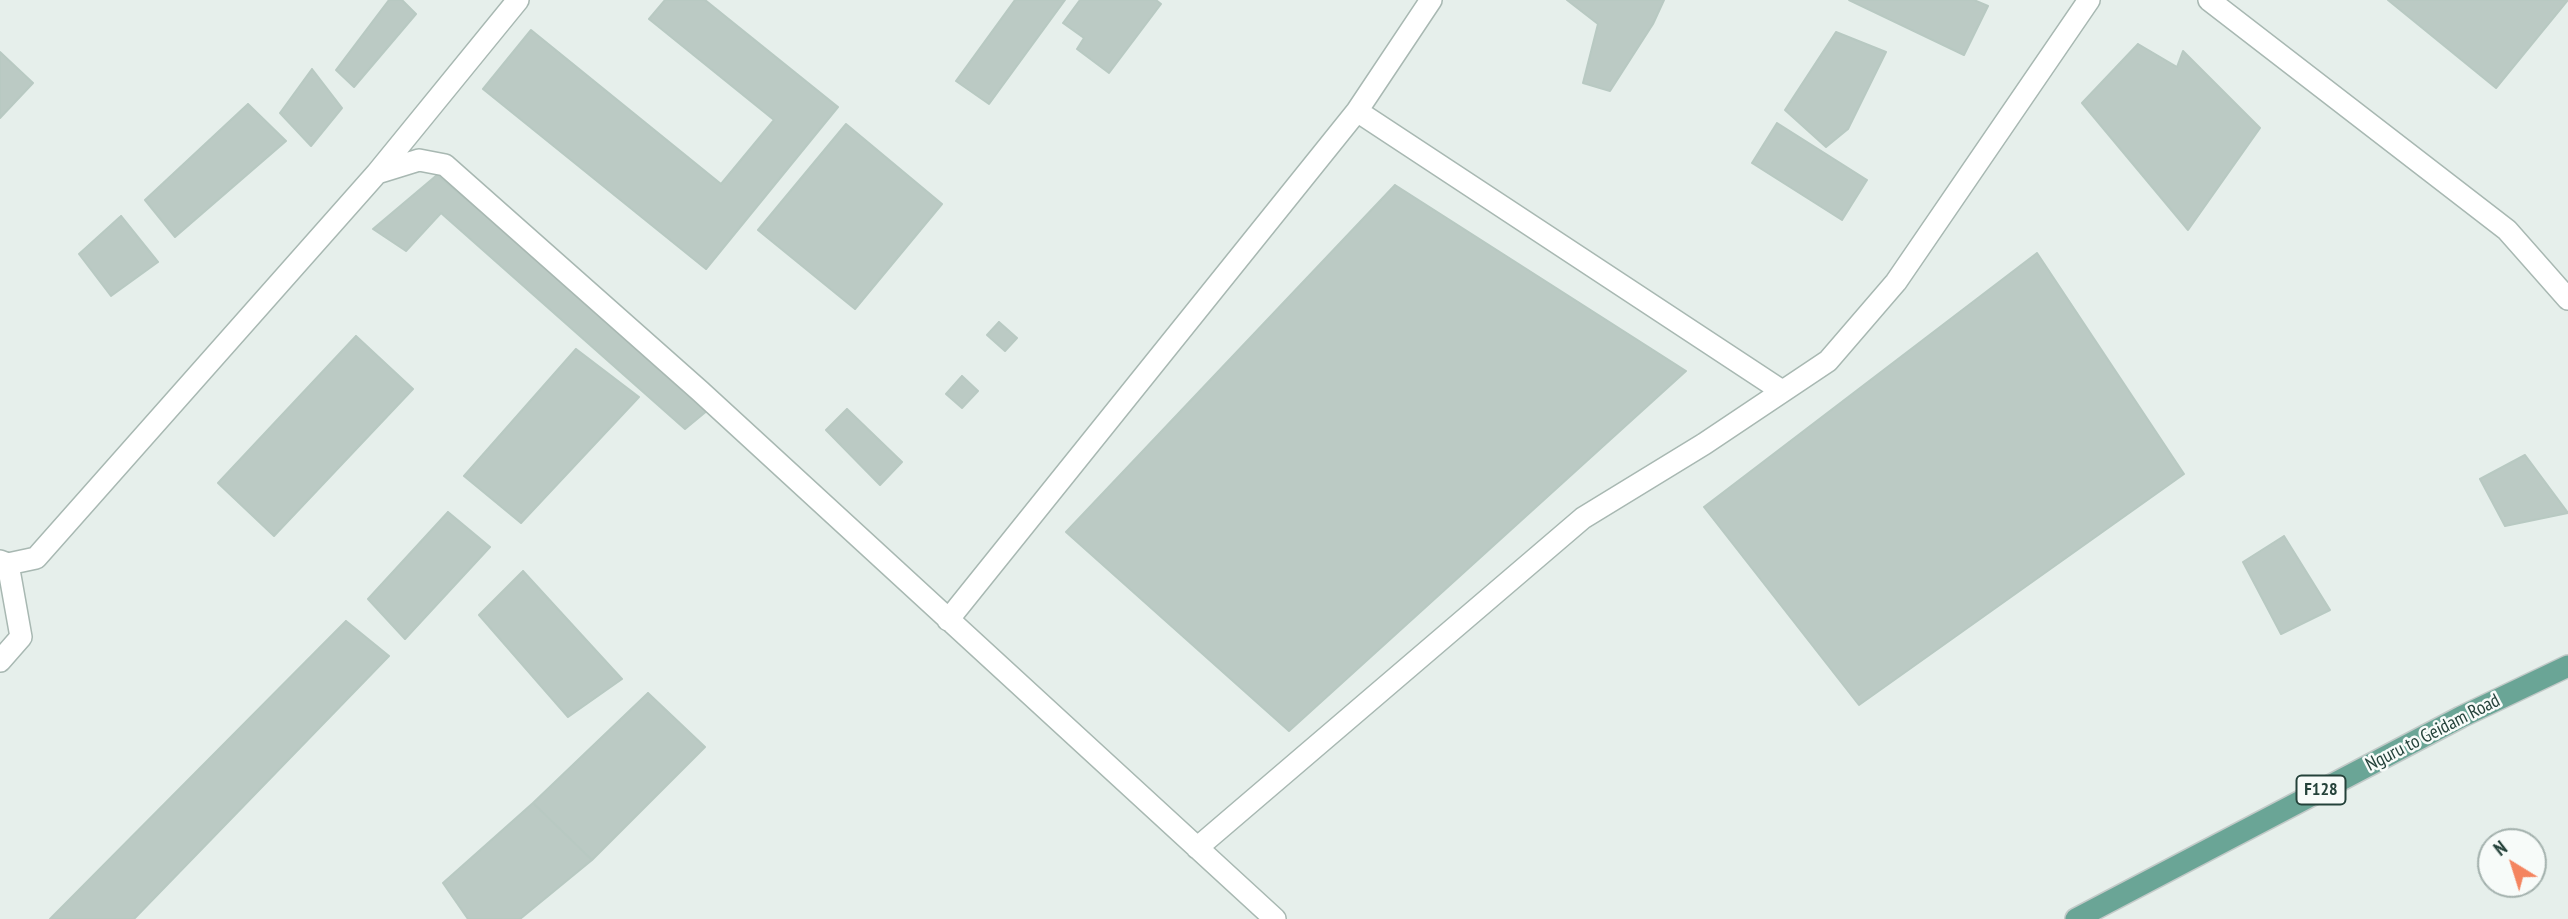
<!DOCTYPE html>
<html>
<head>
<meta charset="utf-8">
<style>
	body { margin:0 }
	#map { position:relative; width:2568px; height:919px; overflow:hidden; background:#e6efeb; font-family:"PT Sans Narrow",sans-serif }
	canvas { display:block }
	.north { position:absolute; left:2477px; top:828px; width:70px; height:70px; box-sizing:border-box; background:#f7fbf9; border:2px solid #a3b1ad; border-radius:50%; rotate:322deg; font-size:19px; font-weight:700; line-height:28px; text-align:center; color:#24423a }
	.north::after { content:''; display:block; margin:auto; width:24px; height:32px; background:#f4845f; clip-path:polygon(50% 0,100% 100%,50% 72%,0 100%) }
</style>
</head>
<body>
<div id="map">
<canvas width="2568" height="919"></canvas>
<div class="north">N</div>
</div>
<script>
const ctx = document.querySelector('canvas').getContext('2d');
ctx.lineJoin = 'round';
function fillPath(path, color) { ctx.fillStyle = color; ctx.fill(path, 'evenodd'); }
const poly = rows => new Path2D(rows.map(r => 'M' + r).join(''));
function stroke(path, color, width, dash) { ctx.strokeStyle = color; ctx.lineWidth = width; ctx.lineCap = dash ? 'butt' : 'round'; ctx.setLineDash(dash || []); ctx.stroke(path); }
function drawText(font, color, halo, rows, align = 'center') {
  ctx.font = font + ' "PT Sans Narrow",sans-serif'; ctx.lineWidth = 5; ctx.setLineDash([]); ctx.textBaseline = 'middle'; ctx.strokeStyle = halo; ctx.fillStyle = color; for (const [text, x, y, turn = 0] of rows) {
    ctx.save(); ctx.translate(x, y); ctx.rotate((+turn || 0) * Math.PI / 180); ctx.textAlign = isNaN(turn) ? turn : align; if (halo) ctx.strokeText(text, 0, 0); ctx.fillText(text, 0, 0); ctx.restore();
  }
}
const building = poly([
	[389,0,402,0,416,14,354,87,336,70,389,0],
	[665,0,705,0,838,107,706,269,483,89,531,30,721,184,774,120,649,19,665,0],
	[1015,0,1065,0,989,104,956,81,1015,0],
	[1080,0,1156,0,1161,4,1109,73,1077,49,1084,38,1063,23,1080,0],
	[1567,0,1664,0,1653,24,1610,91,1583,83,1598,24,1567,0],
	[1849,0,1974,0,1988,6,1964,55,1849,0],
	[2388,0,2568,0,2496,88,2388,0],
	[1836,32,1886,52,1848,129,1826,147,1785,110,1836,32],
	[2138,44,2177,67,2183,51,2260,128,2188,230,2082,103,2138,44],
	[0,52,33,83,0,118,0,52],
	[312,69,342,108,311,146,280,113,312,69],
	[248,104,286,141,175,237,145,200,248,104],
	[1777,123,1867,180,1842,220,1752,163,1777,123],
	[846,124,942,204,855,309,758,230,846,124],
	[437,175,714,405,685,429,441,213,406,251,373,229,437,175],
	[1395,185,1686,371,1289,731,1066,532,1395,185],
	[121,216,158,262,111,296,79,254,121,216],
	[2037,253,2184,474,1859,705,1704,507,2037,253],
	[999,322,1017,338,1005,351,987,335,999,322],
	[356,336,413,389,274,536,218,483,356,336],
	[576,349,639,397,521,523,464,476,576,349],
	[962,376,978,391,962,408,946,394,962,376],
	[847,409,902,462,880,485,826,430,847,409],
	[2525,455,2568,513,2505,526,2480,479,2525,455],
	[448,512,490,547,405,639,368,599,448,512],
	[2284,536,2330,610,2281,634,2243,562,2284,536],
	[523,571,622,679,568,717,479,615,523,571],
	[346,621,389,656,134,919,50,919,346,621],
	[648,693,705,747,592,860,533,803,648,693],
	[533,803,592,860,520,919,468,919,443,883,533,803]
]);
const minor = poly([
	[2209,0,2507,230,2568,299],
	[1357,111,1782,391],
	[377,173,518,0],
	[0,561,8,564,36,558,377,173,419,160,445,165,700,391,1275,919],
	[948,620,1357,111,1431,0],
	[0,661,21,637,8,564],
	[1197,848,1583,518,1704,444,1828,361,1896,282,2089,0]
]);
const major = poly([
	[2076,919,2461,717,2568,666]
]);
const shields = [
	[2321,790,49]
];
const shieldNames = [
	["F128",2321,790]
];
const streetNames = [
	["Nguru to Geidam Road",2433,733,-27]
];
fillPath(building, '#bbcac4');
stroke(building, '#b8c9c2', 2);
stroke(minor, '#a8b8b2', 24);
stroke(major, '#c2cac8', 24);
stroke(minor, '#fff', 21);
stroke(major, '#6aa596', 21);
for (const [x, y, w] of shields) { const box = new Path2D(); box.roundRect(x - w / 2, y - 14.5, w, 29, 5); ctx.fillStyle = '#f7fbf9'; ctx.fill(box); stroke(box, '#24423a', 2); }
drawText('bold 18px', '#24423a', null, shieldNames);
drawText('19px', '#24423a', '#f7fbf9', streetNames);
</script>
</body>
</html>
